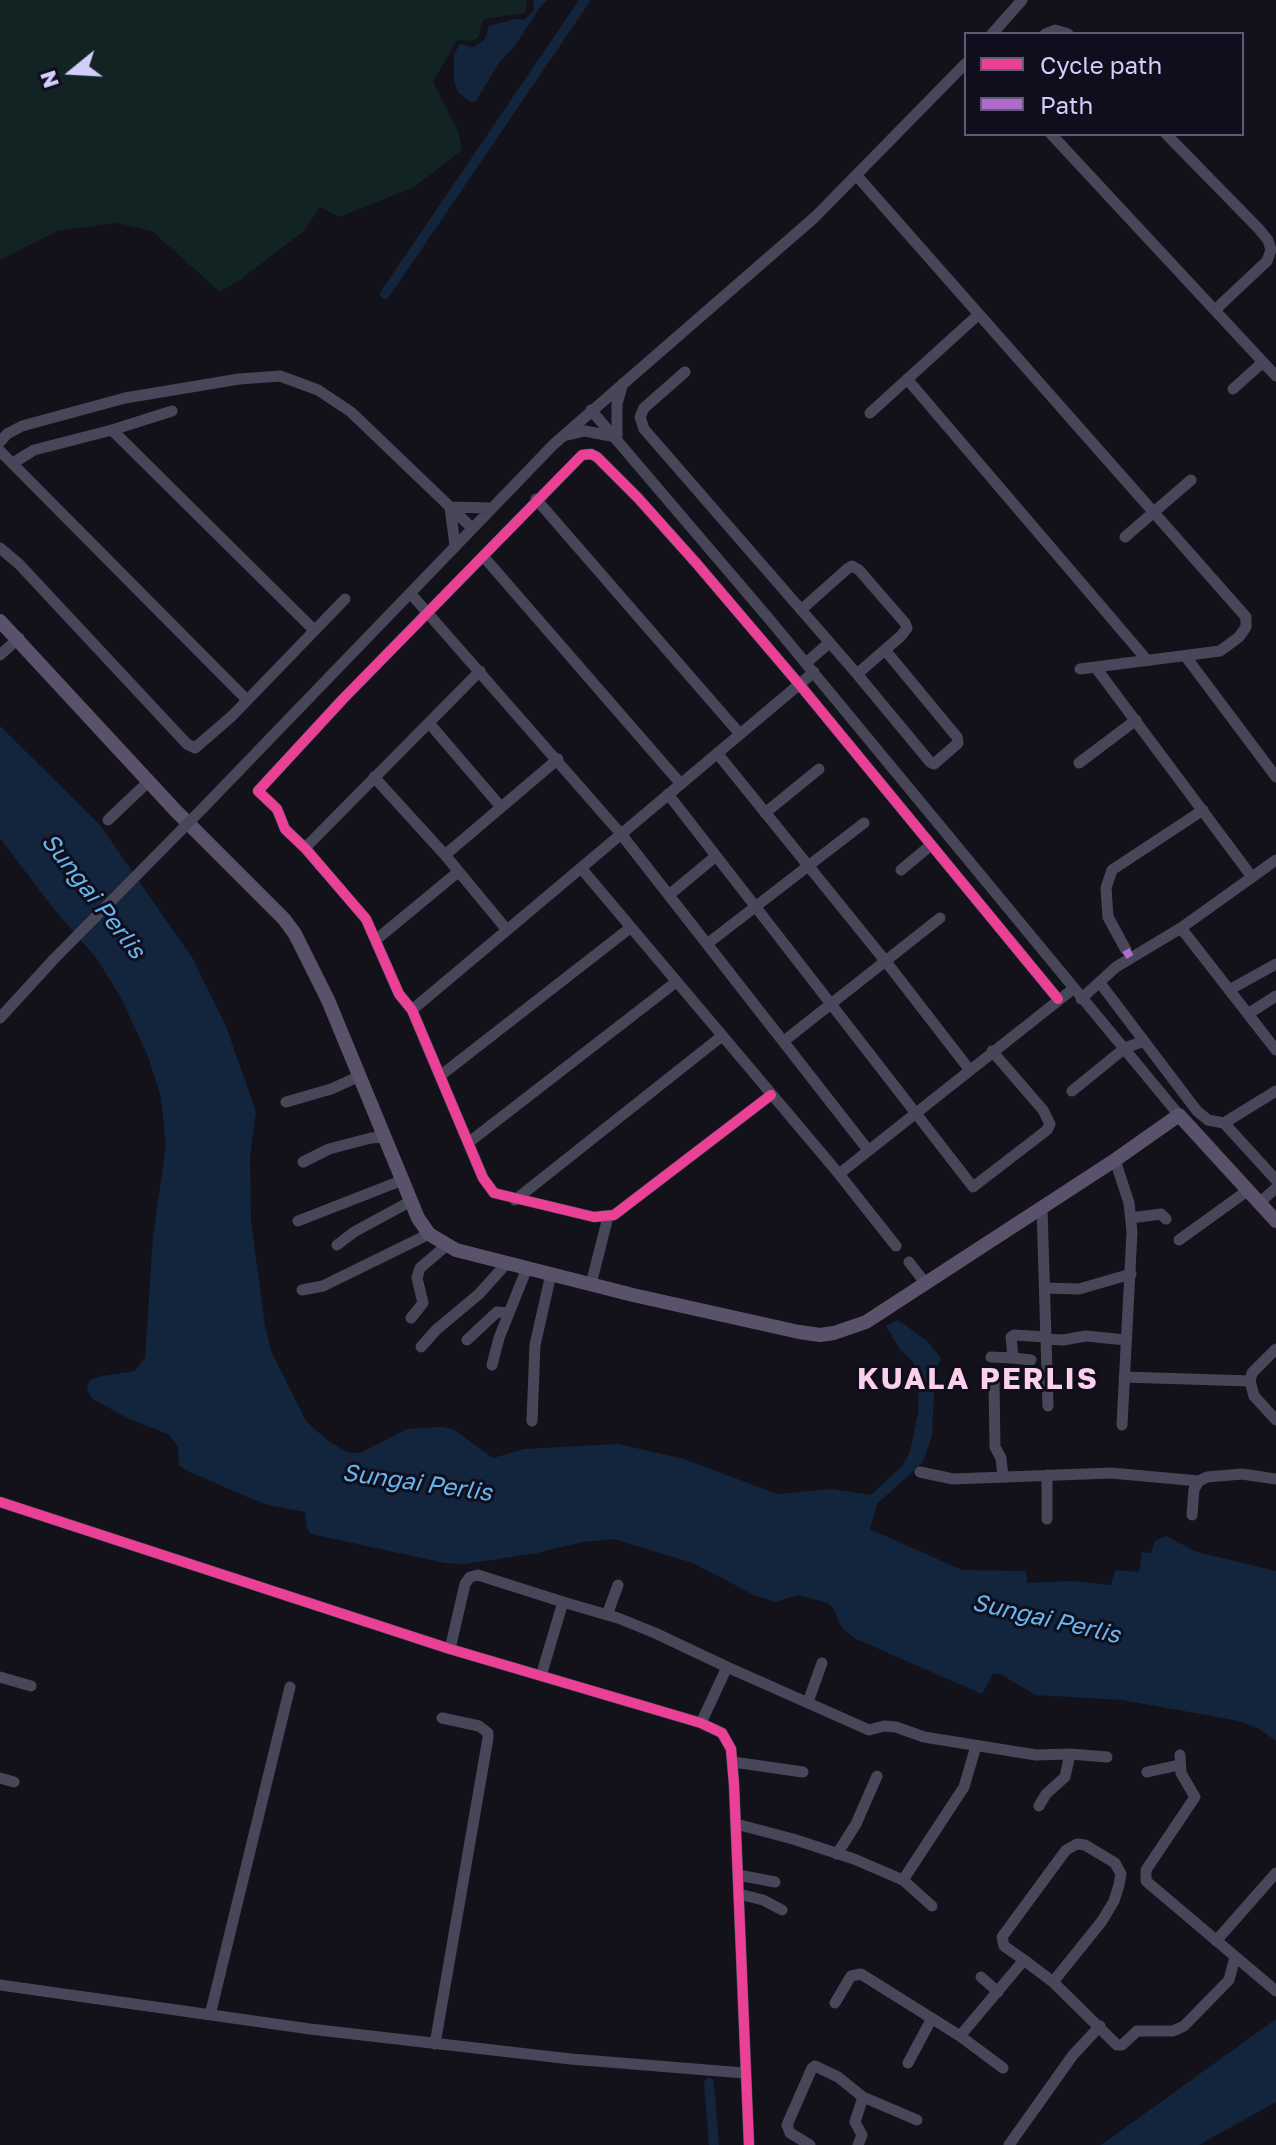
<!DOCTYPE html>
<html>
<head>
<meta charset="utf-8">
<style>
	body { margin:0 }
	#map { position:relative; width:1276px; height:2145px; overflow:hidden; background:#13121a; font-family:"Golos Text",sans-serif }
	canvas { display:block }
	.legend { position:absolute; left:964px; top:32px; width:280px; height:104px; box-sizing:border-box; background:#100e1d; border:2px solid #5d5b75; margin:0; padding:10px 14px; list-style:none; font-size:24px; color:#d1cefa }
	.legend li { display:flex; align-items:center; gap:16px; height:40px }
	.legend b { width:40px; border:2px solid #5d5b75 }
	.north { position:absolute; left:32px; top:32px; width:80px; height:80px; -webkit-text-stroke:6px #100e1d; paint-order:stroke; rotate:252deg; font-size:22px; font-weight:700; line-height:32px; text-align:center; color:#d1cefa }
	.north::after { content:''; display:block; margin:auto; width:28px; height:36px; background:#d1cefa; clip-path:polygon(50% 0,100% 100%,50% 72%,0 100%) }
</style>
</head>
<body>
<div id="map">
<canvas width="1276" height="2145"></canvas>
<ul class="legend">
<li><b style="height:10px;background:#ea4096"></b>Cycle path</li>
<li><b style="height:10px;background:#b06ccc"></b>Path</li>
</ul>
<div class="north">N</div>
</div>
<script>
const ctx = document.querySelector('canvas').getContext('2d');
ctx.lineJoin = 'round';
function fillPath(path, color) { ctx.fillStyle = color; ctx.fill(path, 'evenodd'); }
const poly = rows => new Path2D(rows.map(r => 'M' + r).join(''));
function stroke(path, color, width, dash) { ctx.strokeStyle = color; ctx.lineWidth = width; ctx.lineCap = dash ? 'butt' : 'round'; ctx.setLineDash(dash || []); ctx.stroke(path); }
function drawText(font, color, halo, rows, align = 'center') {
  ctx.font = font + ' "Golos Text",sans-serif'; ctx.lineWidth = 6; ctx.setLineDash([]); ctx.textBaseline = 'middle'; ctx.strokeStyle = halo; ctx.fillStyle = color; for (const [text, x, y, turn = 0] of rows) {
    ctx.save(); ctx.translate(x, y); ctx.rotate((+turn || 0) * Math.PI / 180); ctx.textAlign = isNaN(turn) ? turn : align; if (halo) ctx.strokeText(text, 0, 0); ctx.fillText(text, 0, 0); ctx.restore();
  }
}
const green = poly([
	[0,0,527,0,525,13,484,19,478,38,470,41,457,40,433,82,458,131,462,150,414,187,339,217,320,207,304,231,240,280,220,292,152,231,117,223,57,231,0,260]
]);
const water = poly([
	[534,0,547,0,540,7,515,46,499,63,476,101,471,102,458,92,454,81,454,54,460,44,473,47,485,39,489,26,515,19,524,20,533,11],
	[0,726,100,825,193,959,227,1029,256,1112,250,1157,251,1221,265,1326,271,1351,306,1421,328,1441,349,1453,360,1453,407,1429,441,1427,453,1429,493,1458,524,1449,618,1444,684,1459,777,1494,833,1489,871,1495,902,1466,910,1452,918,1414,919,1375,913,1362,899,1348,886,1326,898,1320,926,1340,941,1358,935,1372,932,1436,923,1462,877,1504,870,1529,962,1570,1026,1571,1027,1583,1072,1581,1111,1585,1115,1570,1139,1572,1142,1552,1151,1553,1155,1541,1166,1536,1197,1552,1276,1571,1276,1741,1259,1729,1239,1721,1122,1700,1036,1695,1000,1674,993,1674,982,1694,854,1638,842,1628,833,1608,828,1603,798,1595,775,1602,754,1595,693,1563,614,1539,582,1542,537,1553,465,1564,445,1563,311,1534,307,1529,305,1512,272,1506,247,1497,190,1472,179,1466,178,1447,168,1434,129,1419,91,1398,87,1386,90,1380,102,1376,135,1371,145,1358,153,1237,166,1145,161,1097,147,1054,121,998,97,959,50,904,0,838],
	[1276,2019,1276,2102,1199,2145,1101,2145]
]);
const canal = poly([
	[385,294,585,0],
	[709,2083,714,2145]
]);
const minor = poly([
	[992,34,1022,0],
	[1045,34,1055,30,1068,34],
	[1051,134,1276,376],
	[1166,134,1258,228,1268,240,1271,250,1267,261,1215,310],
	[857,176,1246,617,1246,627,1239,637,1220,651,1080,669],
	[685,372,644,408,640,417,644,429,857,674,930,762,934,764,958,743,957,737,885,650],
	[907,379,1147,660],
	[1233,389,1263,362],
	[591,410,770,620,1179,1115],
	[870,413,979,314],
	[112,430,172,411],
	[563,436,585,431,616,437],
	[617,436,617,404,623,383],
	[0,442,7,434,22,426,125,398,239,379,280,376,318,390,351,412,471,527],
	[0,451,247,700],
	[13,463,34,450,112,430,314,630],
	[536,499,740,734],
	[450,507,455,545],
	[451,507,489,508],
	[1125,537,1191,480],
	[0,548,19,564,187,744,195,748,232,716,345,599],
	[483,556,681,784],
	[411,594,621,834,868,1150],
	[801,610,847,569,852,566,859,570,905,623,907,628,901,636,857,674],
	[0,655,19,638],
	[1186,657,1276,777],
	[806,663,829,643],
	[1096,668,1252,877],
	[429,723,501,807],
	[717,753,887,963,969,1069],
	[1079,763,1136,720],
	[374,777,445,855,507,930],
	[668,794,973,1187,1047,1130,1050,1124,1043,1110,992,1051],
	[202,809,554,444,815,217,966,63],
	[765,813,819,769],
	[108,820,149,781],
	[305,848,480,671],
	[445,855,558,759],
	[581,868,839,1174,896,1246],
	[901,870,931,845],
	[669,895,716,856],
	[1181,928,1276,1050],
	[377,939,458,872],
	[707,944,864,823],
	[1126,950,1108,917,1106,888,1112,870,1203,810],
	[1100,983,1197,1111,1208,1120,1224,1123,1276,1180],
	[1229,990,1276,964],
	[1081,999,1116,967,1181,928,1276,860],
	[412,1010,814,672],
	[1248,1014,1276,996],
	[0,1018,54,959],
	[784,1041,940,918],
	[440,1076,630,928],
	[1072,1091,1125,1048,1144,1041],
	[771,1095,614,1215,594,1217,494,1193,483,1178,412,1010,399,994,366,919,305,848,285,829,277,809,258,791,343,699,582,455,591,454,597,457,638,498,697,564,799,684,1058,999],
	[286,1102,331,1089,360,1076],
	[1224,1123,1276,1091],
	[468,1143,676,982],
	[1115,1160,1129,1203,1132,1232,1122,1425],
	[303,1162,329,1149,371,1138,386,1137],
	[839,1174,1073,989],
	[515,1200,722,1036],
	[1259,1203,1276,1188],
	[1042,1208,1048,1406],
	[1131,1218,1161,1214,1166,1219],
	[298,1221,403,1180],
	[1179,1240,1247,1191],
	[337,1245,354,1232,411,1201],
	[909,1262,926,1284],
	[591,1284,608,1217],
	[1045,1288,1079,1289,1131,1274],
	[302,1290,323,1286,429,1234],
	[411,1318,423,1303,417,1278,420,1268,447,1245],
	[1047,1339,1063,1340,1086,1336,1126,1340],
	[467,1340,497,1312,509,1313],
	[421,1347,436,1330,479,1294,506,1264],
	[1276,1349,1252,1373,1250,1381,1254,1396,1276,1420],
	[991,1357,1013,1358,1011,1337,1014,1335,1047,1337],
	[1013,1358,1031,1360],
	[492,1365,499,1338,527,1268],
	[1124,1377,1250,1381],
	[994,1382,995,1447,1001,1458,1003,1477],
	[532,1421,535,1345,551,1274],
	[920,1472,953,1479,1111,1473,1199,1481],
	[0,1502,450,1649,701,1723,722,1733,731,1749,734,1784,749,2145],
	[1192,1515,1194,1489,1199,1481,1207,1477,1242,1474,1276,1479],
	[1047,1519,1047,1475],
	[563,1602,618,1618,655,1633,727,1667,701,1723],
	[607,1615,618,1585],
	[450,1649,465,1584,470,1577,478,1575,563,1602,541,1676],
	[727,1667,869,1730,884,1726,896,1727,924,1737,1036,1755,1070,1754,1107,1757],
	[0,1677,31,1686],
	[808,1702,822,1663],
	[1180,1755,1181,1773,1195,1797,1146,1870,1146,1881,1276,1991],
	[733,1762,803,1772],
	[1147,1772,1179,1765],
	[0,1778,14,1782],
	[1039,1806,1046,1794,1065,1777,1070,1754],
	[736,1824,793,1839,854,1859,903,1880,964,1787,976,1746],
	[837,1854,856,1824,877,1776],
	[738,1875,775,1882],
	[903,1880,932,1906],
	[739,1894,763,1900,782,1910],
	[1216,1941,1276,1873],
	[1024,1960,1053,1982],
	[981,1977,998,1992],
	[0,1985,310,2029,571,2059,744,2073],
	[835,2003,851,1976,861,1974,960,2036,1024,1960,1004,1946,1002,1937,1066,1850,1077,1844,1085,1845,1115,1863,1121,1874,1119,1885,1114,1901,1102,1921,1053,1982,1117,2045,1122,2045,1137,2031,1173,2031,1184,2026,1229,1980,1235,1957],
	[210,2015,290,1687],
	[960,2036,1003,2068],
	[435,2044,488,1738,488,1733,479,1726,442,1718],
	[908,2063,932,2018],
	[810,2145,790,2133,787,2125,812,2068,815,2066,838,2077,863,2097,917,2120],
	[858,2145,862,2135,855,2122,863,2097],
	[1009,2145,1073,2055,1100,2026]
]);
const major = poly([
	[0,621,175,810,284,919,295,934,328,1000,418,1218,429,1234,456,1250,633,1295,799,1332,820,1335,834,1333,866,1322,1115,1160,1179,1115,1276,1221]
]);
const minorBridge = poly([
	[54,959,202,809]
]);
const quiet = poly([
	[1126,950,1130,957]
]);
const cycleway = poly([
	[771,1095,614,1215,594,1217,494,1193,483,1178,412,1010,399,994,366,919,305,848,285,829,277,809,258,791,343,699,582,455,591,454,597,457,638,498,697,564,799,684,1058,999],
	[0,1502,450,1649,701,1723,722,1733,731,1749,734,1784,749,2145]
]);
const waterNames = [
	["Sungai Perlis",93,896,52],
	["Sungai Perlis",417,1483,8],
	["Sungai Perlis",1046,1619,13]
];
const districtNames = [
	["KUALA PERLIS",978,1379]
];
fillPath(green, '#112323');
fillPath(water, '#12253d');
stroke(canal, '#12253d', 10);
stroke(minor, '#474759', 11);
stroke(major, '#5a526a', 14);
stroke(minorBridge, '#474759', 11);
stroke(quiet, '#b06ccc', 8, [16, 8]);
stroke(cycleway, '#ea4096', 10);
drawText('italic 24px', '#67b7ef', '#100e1d', waterNames);
ctx.letterSpacing = '2px';
drawText('bold 30px', '#fad0ed', '#100e1d', districtNames);
ctx.letterSpacing = '0px';
</script>
</body>
</html>
